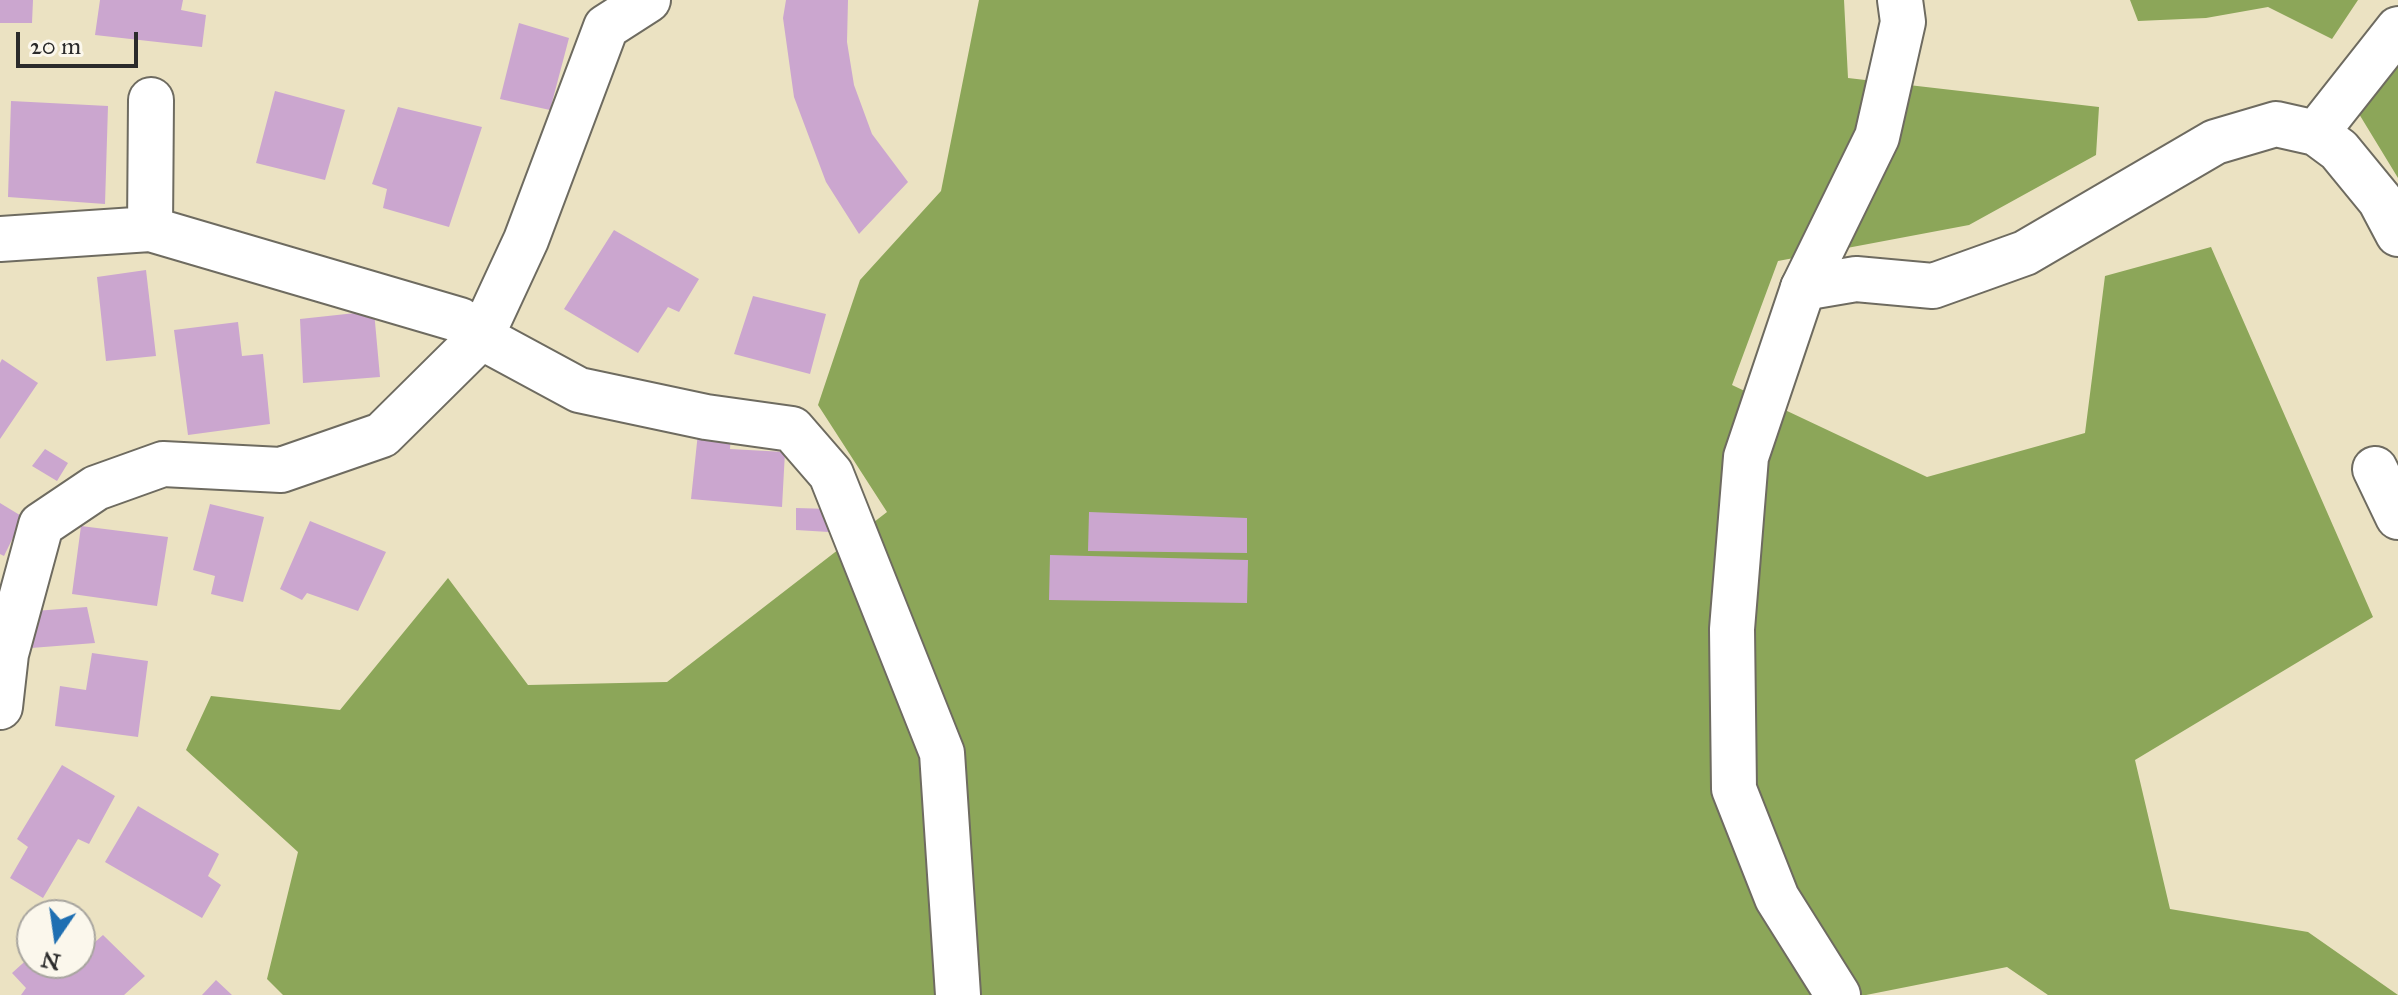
<!DOCTYPE html>
<html>
<head>
<meta charset="utf-8">
<style>
	body { margin:0 }
	#map { position:relative; width:2398px; height:995px; overflow:hidden; background:#ebe2c2; font-family:"IM FELL Great Primer",serif }
	canvas { display:block }
	.north { position:absolute; left:16px; top:899px; width:80px; height:80px; box-sizing:border-box; background:#fbf7ec; border:2px solid #a8a59f; border-radius:50%; rotate:193deg; font-size:22px; font-weight:700; line-height:32px; text-align:center; color:#2b2b2b }
	.north::after { content:''; display:block; margin:auto; width:28px; height:36px; background:#1f6fb2; clip-path:polygon(50% 0,100% 100%,50% 72%,0 100%) }
	.scale { position:absolute; left:16px; top:32px; width:122px; height:36px; box-sizing:border-box; border:4px solid #2b2b2b; border-top:0; padding-left:10px; font-size:24px; line-height:28px; white-space:nowrap; color:#2b2b2b; -webkit-text-stroke:6px #fbf7ec; paint-order:stroke }
</style>
</head>
<body>
<div id="map">
<canvas width="2398" height="995"></canvas>
<div class="north">N</div>
<div class="scale">20 m</div>
</div>
<script>
const ctx = document.querySelector('canvas').getContext('2d');
ctx.lineJoin = 'round';
function fillPath(path, color) { ctx.fillStyle = color; ctx.fill(path, 'evenodd'); }
const poly = rows => new Path2D(rows.map(r => 'M' + r).join(''));
function stroke(path, color, width, dash) { ctx.strokeStyle = color; ctx.lineWidth = width; ctx.lineCap = dash ? 'butt' : 'round'; ctx.setLineDash(dash || []); ctx.stroke(path); }
const forest = poly([
	[979,0,1844,0,1848,78,2099,107,2096,155,1969,225,1778,261,1732,385,1927,477,2085,433,2105,276,2211,247,2373,617,2135,760,2170,909,2308,932,2398,995,2048,995,2007,967,1866,995,283,995,267,979,298,852,186,750,211,696,340,710,448,578,528,685,667,682,887,512,818,405,860,280,941,191],
	[2130,0,2358,0,2332,39,2268,7,2206,18,2138,21],
	[2398,60,2398,178,2356,109]
]);
const building = poly([
	[0,0,33,0,32,23,0,23],
	[100,0,183,0,181,10,206,15,202,47,95,35],
	[786,0,848,0,847,42,854,85,872,134,908,182,859,234,826,182,794,97,783,18],
	[519,23,569,38,550,110,500,99],
	[275,91,345,110,325,180,256,163],
	[11,101,108,106,105,204,8,197],
	[398,107,482,127,449,227,383,208,387,189,372,184],
	[614,230,699,279,679,312,668,307,638,353,564,309],
	[146,270,156,356,106,361,97,277],
	[753,296,826,314,810,374,734,354],
	[374,311,380,377,303,383,300,319],
	[238,322,242,356,263,354,270,424,188,435,174,330],
	[2,359,38,383,0,439,0,363],
	[698,433,731,435,730,449,785,452,782,507,691,499],
	[45,449,68,463,57,481,32,466],
	[0,503,23,517,4,556,0,554],
	[210,504,264,517,243,602,211,594,215,576,193,570],
	[796,508,831,509,829,532,796,530],
	[1089,512,1247,518,1247,553,1088,551],
	[310,521,386,552,358,611,307,593,302,600,280,589],
	[81,526,168,537,157,606,72,594],
	[1050,555,1248,560,1247,603,1049,600],
	[87,607,95,643,31,648,35,611],
	[92,653,148,661,138,737,55,726,60,686,86,690],
	[62,765,115,796,89,844,78,839,43,898,10,878,28,847,17,839],
	[138,806,219,854,208,876,221,885,202,918,105,862],
	[103,935,145,976,124,995,21,995,26,988,12,973,32,955,32,963,54,963,62,971,71,963,80,963,80,955],
	[216,980,232,995,202,995]
]);
const street = poly([
	[2316,133,2398,29],
	[150,229,151,100],
	[0,239,150,229,460,320,481,337,579,390,706,417,792,429,831,474,942,753,958,995],
	[1803,288,1856,279,1933,286,2025,253,2215,142,2276,124,2316,133,2339,150,2380,200,2398,234],
	[2375,469,2398,517],
	[0,707,6,654,41,525,96,488,163,464,281,470,382,435,481,337,526,240,606,27,648,0]
]);
const secondary = poly([
	[1838,995,1777,898,1734,789,1732,629,1746,457,1803,288,1877,137,1903,22,1900,0]
]);
fillPath(forest, '#8ca659');
fillPath(building, '#cba6cf');
stroke(street, '#6e6b60', 48);
stroke(secondary, '#6e6b60', 48);
stroke(street, '#fff', 44);
stroke(secondary, '#fff', 44);
</script>
</body>
</html>
